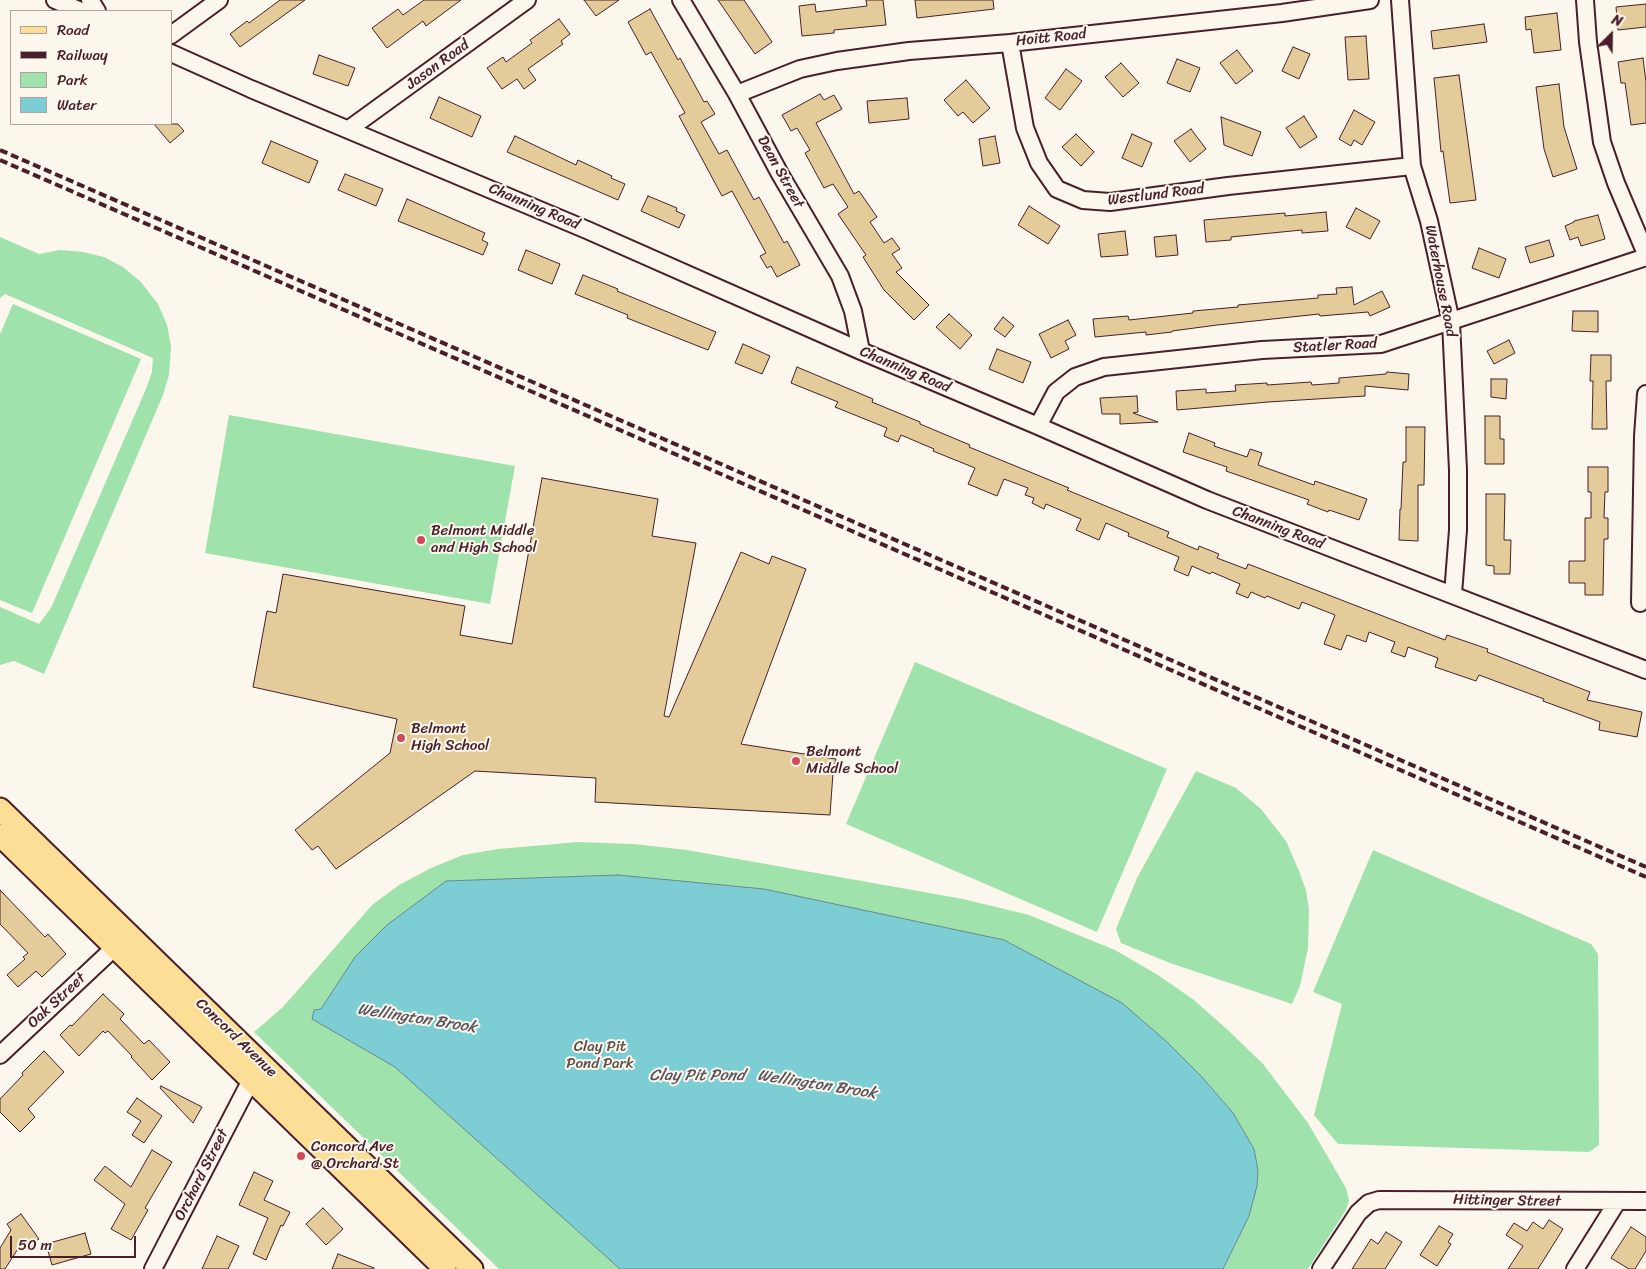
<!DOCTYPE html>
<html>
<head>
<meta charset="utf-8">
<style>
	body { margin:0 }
	#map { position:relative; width:1646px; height:1269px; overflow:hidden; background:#fbf7ec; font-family:Sriracha,sans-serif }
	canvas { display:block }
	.legend { position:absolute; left:10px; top:10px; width:162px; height:115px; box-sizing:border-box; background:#fbf7ec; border:1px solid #b4a19f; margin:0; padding:6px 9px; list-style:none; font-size:15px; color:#4a1f2b }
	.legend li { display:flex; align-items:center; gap:10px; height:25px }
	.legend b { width:25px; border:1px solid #b4a19f }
	.north { position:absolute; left:1586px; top:10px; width:50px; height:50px; -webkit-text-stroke:4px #fbf7ec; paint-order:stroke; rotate:23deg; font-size:14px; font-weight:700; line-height:20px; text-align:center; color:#4a1f2b }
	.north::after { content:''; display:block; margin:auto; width:18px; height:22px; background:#4a1f2b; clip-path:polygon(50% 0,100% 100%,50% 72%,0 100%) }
	.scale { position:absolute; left:10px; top:1236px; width:126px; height:22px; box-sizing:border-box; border:2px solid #4a1f2b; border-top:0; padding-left:6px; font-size:15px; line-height:18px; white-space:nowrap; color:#4a1f2b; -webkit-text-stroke:4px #fbf7ec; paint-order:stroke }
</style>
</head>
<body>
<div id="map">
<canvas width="1646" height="1269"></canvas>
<ul class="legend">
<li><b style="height:6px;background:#fdde96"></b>Road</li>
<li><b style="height:6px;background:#4a1f2b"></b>Railway</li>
<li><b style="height:14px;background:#9fe2ac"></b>Park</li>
<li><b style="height:14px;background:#7dced4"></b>Water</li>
</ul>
<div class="north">N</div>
<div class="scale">50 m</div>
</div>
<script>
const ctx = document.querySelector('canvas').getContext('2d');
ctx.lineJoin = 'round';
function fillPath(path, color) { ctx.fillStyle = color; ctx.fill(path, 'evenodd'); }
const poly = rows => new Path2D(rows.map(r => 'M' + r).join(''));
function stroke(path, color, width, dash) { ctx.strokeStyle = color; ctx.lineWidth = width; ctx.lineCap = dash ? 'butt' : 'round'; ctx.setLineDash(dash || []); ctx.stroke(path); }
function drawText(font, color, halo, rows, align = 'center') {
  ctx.font = font + ' Sriracha,sans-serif'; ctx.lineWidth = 4; ctx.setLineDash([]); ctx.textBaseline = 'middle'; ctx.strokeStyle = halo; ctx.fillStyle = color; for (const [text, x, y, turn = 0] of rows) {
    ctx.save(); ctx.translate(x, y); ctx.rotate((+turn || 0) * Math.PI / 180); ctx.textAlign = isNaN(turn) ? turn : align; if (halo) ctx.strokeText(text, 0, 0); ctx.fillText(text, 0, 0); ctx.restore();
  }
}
const green = poly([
	[0,237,39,254,60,250,83,252,104,257,123,267,140,281,158,304,167,325,171,346,169,375,163,395,44,674,14,661,0,665,0,607,39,624,51,608,146,389,152,372,153,358,5,294,0,298],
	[13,304,141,359,32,613,0,600,0,334],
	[229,415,515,466,490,604,205,553],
	[915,662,1167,769,1097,932,846,824],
	[1196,771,1236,788,1261,809,1286,841,1299,871,1306,890,1309,910,1308,948,1300,986,1292,1004,1170,963,1121,943,1116,929,1137,878],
	[578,842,633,844,687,850,963,899,1029,915,1115,950,1158,975,1194,1000,1230,1032,1263,1064,1308,1123,1346,1188,1349,1201,1346,1210,1308,1269,499,1269,254,1032,283,1007,372,905,399,885,431,868,463,855,498,849],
	[1373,850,1591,944,1598,954,1599,1145,1589,1152,1338,1144,1314,1115,1342,1004,1313,992]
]);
const water = poly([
	[618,875,764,889,1004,940,1122,1003,1166,1041,1201,1076,1233,1113,1254,1149,1258,1170,1257,1186,1249,1216,1223,1269,620,1269,395,1067,312,1019,314,1010,321,1009,355,957,387,925,446,881,618,875]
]);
const building = poly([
	[280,0,305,0,240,47,230,34,247,21,249,23,280,0],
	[424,0,461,0,426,26,423,21,387,48,372,28,398,9,403,15,424,0],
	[584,0,619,0,596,16,584,0],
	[718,0,744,0,772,42,755,54,718,0],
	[866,0,883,0,886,25,834,30,834,33,802,36,799,6,815,4,816,12,867,6,866,0],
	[915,0,993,0,994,9,917,18,915,0],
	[1646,4,1646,27,1618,30,1616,7,1646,4],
	[650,9,678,60,680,58,704,102,707,101,715,114,701,122,719,154,727,150,754,200,759,197,784,243,787,241,800,265,777,277,771,266,767,268,760,256,766,253,732,191,722,196,679,116,685,113,651,52,646,55,628,22,650,9],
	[1557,13,1561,50,1534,53,1531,29,1526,30,1525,17,1557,13],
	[559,19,570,34,561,41,563,44,528,69,536,80,524,89,517,79,502,89,487,68,503,57,506,62,532,43,530,40,559,19],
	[1484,24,1487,42,1433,49,1431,31,1484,24],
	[1366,36,1369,79,1348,80,1345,37,1366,36],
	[1293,47,1310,54,1299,79,1282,71,1293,47],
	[1237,50,1253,71,1236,84,1220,63,1237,50],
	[319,55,355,68,348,86,313,74,319,55],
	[1643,58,1646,82,1646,123,1631,125,1625,83,1621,83,1618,62,1643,58],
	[1177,59,1200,68,1190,92,1167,83,1177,59],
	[1121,63,1139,83,1123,97,1105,77,1121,63],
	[1066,69,1082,81,1060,110,1045,98,1066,69],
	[1459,75,1476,200,1450,203,1443,151,1441,152,1434,78,1459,75],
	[966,80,990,108,973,123,963,112,958,116,944,100,966,80],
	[1559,84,1564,127,1577,169,1553,177,1544,149,1536,87,1559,84],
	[820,94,824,100,834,95,842,109,816,123,854,194,859,191,877,217,870,222,884,243,892,238,900,249,892,254,902,268,896,272,929,305,914,320,884,290,863,257,866,255,838,214,848,207,833,184,824,188,805,153,810,150,797,128,791,131,782,115,820,94],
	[439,97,481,116,472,137,430,118,439,97],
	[907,98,909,119,869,123,867,101,907,98],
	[1354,110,1375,122,1362,145,1354,140,1351,146,1339,139,1354,110],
	[1304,116,1317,137,1300,148,1286,128,1304,116],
	[1221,117,1261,132,1252,156,1224,145,1221,117],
	[154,124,178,124,184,131,170,143,154,124],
	[1191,129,1206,149,1190,162,1174,141,1191,129],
	[1076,134,1094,152,1081,166,1062,147,1076,134],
	[1132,134,1152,143,1142,167,1122,158,1132,134],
	[515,136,576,165,578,160,612,176,611,178,625,184,618,200,507,152,515,136],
	[995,136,1000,163,983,166,979,139,995,136],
	[271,141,318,161,309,183,262,163,271,141],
	[345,174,383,189,376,206,338,190,345,174],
	[648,196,677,208,676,211,685,215,679,228,641,211,648,196],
	[407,199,485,233,482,240,488,243,483,255,398,221,407,199],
	[1029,206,1060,226,1048,244,1018,225,1029,206],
	[1356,208,1380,221,1370,239,1346,227,1356,208],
	[1326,212,1328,231,1302,233,1302,230,1231,237,1231,240,1206,242,1204,220,1285,213,1285,216,1326,212],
	[1598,215,1605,239,1581,246,1578,237,1570,240,1565,226,1574,222,1574,221,1598,215],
	[1125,231,1128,255,1101,257,1098,234,1125,231],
	[1176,235,1178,255,1156,257,1154,237,1176,235],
	[1549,240,1554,256,1530,263,1525,247,1549,240],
	[1479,248,1506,259,1499,278,1472,268,1479,248],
	[526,250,560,264,552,284,518,270,526,250],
	[583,275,618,289,617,291,716,332,708,350,627,318,628,315,575,294,583,275],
	[1352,287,1354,305,1382,291,1390,307,1370,316,1368,312,1320,316,1319,314,1217,325,1172,331,1172,332,1146,335,1146,332,1095,337,1093,319,1128,316,1129,320,1193,313,1193,311,1238,307,1238,305,1318,298,1318,295,1337,294,1336,288,1352,287],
	[1573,311,1598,311,1598,332,1572,331,1573,311],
	[949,314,972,335,960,349,936,327,949,314],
	[1003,317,1014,326,1005,337,994,329,1003,317],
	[1068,320,1076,335,1065,341,1069,349,1051,358,1039,334,1068,320],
	[1509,340,1515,353,1494,364,1487,351,1509,340],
	[743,344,770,356,762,374,735,363,743,344],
	[997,349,1031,362,1023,383,989,369,997,349],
	[1591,355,1611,355,1611,381,1606,381,1607,429,1592,429,1593,381,1590,381,1591,355],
	[797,367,873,399,872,402,920,422,920,424,970,445,969,447,1069,488,1067,490,1169,532,1167,537,1198,550,1199,546,1219,554,1217,558,1246,569,1248,564,1445,640,1447,635,1488,649,1487,652,1590,692,1587,700,1642,712,1637,737,1599,730,1600,722,1543,701,1544,699,1479,675,1476,681,1435,667,1438,658,1408,647,1405,657,1391,652,1395,642,1369,632,1366,642,1347,635,1341,650,1324,644,1335,615,1302,602,1299,609,1267,596,1265,598,1251,592,1248,598,1236,593,1240,584,1212,572,1210,574,1192,566,1188,576,1174,570,1179,557,1128,536,1129,533,1106,523,1099,540,1076,530,1081,519,1046,504,1044,509,1032,503,1034,498,1025,495,1028,488,1004,479,997,496,968,484,975,468,933,451,934,449,901,435,898,442,884,436,887,428,835,407,838,402,791,383,797,367],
	[1387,372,1409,374,1408,390,1365,386,1365,396,1268,402,1177,410,1176,391,1206,389,1206,393,1236,391,1235,385,1267,383,1267,385,1311,382,1312,385,1339,383,1339,378,1386,374,1387,372],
	[1491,379,1507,379,1506,399,1491,397,1491,379],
	[1137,396,1138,412,1133,413,1158,422,1120,424,1120,414,1102,414,1100,398,1137,396],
	[1485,416,1500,416,1500,439,1504,439,1504,464,1485,464,1485,416],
	[1406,427,1425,427,1424,485,1418,485,1418,541,1399,540,1400,509,1401,509,1403,462,1406,462,1406,427],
	[1189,433,1215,443,1214,446,1247,457,1250,449,1262,453,1258,465,1314,485,1315,481,1367,499,1359,520,1329,510,1328,512,1307,504,1309,500,1226,471,1227,467,1183,452,1189,433],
	[1588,467,1608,467,1608,492,1605,492,1604,518,1608,518,1608,539,1604,539,1603,595,1585,595,1585,583,1569,583,1569,561,1585,561,1585,518,1591,518,1591,492,1588,492,1588,467],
	[542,478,658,499,652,536,696,543,664,716,669,717,741,552,769,564,772,556,806,569,741,744,836,759,833,773,830,815,595,802,596,778,475,771,336,869,318,846,312,850,295,830,390,753,397,719,253,687,267,611,276,613,283,574,465,606,460,635,512,644,542,478],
	[1486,494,1505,494,1504,540,1511,540,1510,574,1494,574,1494,566,1486,565,1486,494],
	[0,890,45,937,48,934,66,954,42,977,36,971,18,987,7,975,25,959,23,957,28,953,0,924,0,890],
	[103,994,124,1014,120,1019,144,1044,149,1040,170,1062,152,1080,131,1057,132,1056,108,1031,105,1033,103,1031,79,1056,60,1035,70,1025,72,1026,103,994],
	[44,1051,64,1072,28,1109,35,1117,20,1132,0,1112,0,1099,23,1075,22,1073,44,1051],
	[161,1086,202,1107,193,1123,160,1088,161,1086],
	[137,1098,162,1116,144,1143,132,1135,141,1121,127,1112,137,1098],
	[152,1150,172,1162,145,1208,148,1210,131,1240,111,1229,125,1204,94,1180,105,1166,131,1187,152,1150],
	[254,1172,273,1181,264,1200,290,1212,283,1226,281,1225,266,1260,253,1254,268,1218,239,1205,254,1172],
	[323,1208,343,1229,326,1245,306,1224,323,1208],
	[21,1214,39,1239,25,1249,21,1244,5,1269,0,1269,0,1248,11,1230,7,1224,21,1214],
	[1549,1220,1563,1229,1538,1269,1508,1269,1523,1246,1506,1235,1514,1223,1527,1231,1533,1222,1543,1229,1549,1220],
	[1439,1226,1453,1234,1448,1242,1451,1244,1437,1266,1420,1255,1439,1226],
	[1631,1227,1646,1237,1646,1251,1635,1269,1629,1269,1611,1258,1631,1227],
	[1386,1232,1402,1242,1385,1269,1352,1269,1371,1239,1378,1244,1386,1232],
	[85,1233,91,1254,52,1265,46,1244,85,1233],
	[217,1236,239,1246,228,1269,202,1269,217,1236],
	[338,1254,374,1268,374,1269,332,1269,338,1254]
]);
const minor = poly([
	[55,0,81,11],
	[90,0,97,11],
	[681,0,737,94,780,174,840,276,853,311,861,351],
	[1400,0,1412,166,1429,221,1451,322,1458,470,1458,530,1453,594],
	[1585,0,1588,42,1602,142,1616,183,1646,254],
	[171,35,219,0],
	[1010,43,1025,128,1039,163,1057,189,1083,200,1110,202,1228,186,1412,166],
	[171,53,251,89,587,230,861,351,1038,426,1207,500,1646,670],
	[737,94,800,69,837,61,909,51,1010,43,1282,13,1370,0],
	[349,129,527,0],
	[1038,426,1056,392,1075,377,1104,367,1262,350,1381,344,1646,257],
	[1640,603,1643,436,1646,394],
	[0,1055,114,948],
	[153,1269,251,1080],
	[1321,1269,1358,1213,1369,1203,1379,1200,1646,1201],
	[1575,1269,1617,1202]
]);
const major = poly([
	[0,809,472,1269],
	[0,835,445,1269]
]);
const rail = poly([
	[0,150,1646,867],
	[0,160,1646,877]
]);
const markers = [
	[421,540,5,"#d1495b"],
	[401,738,5,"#d1495b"],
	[796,761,5,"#d1495b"],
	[301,1156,5,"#d1495b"]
];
const streetNames = [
	["Hoitt Road",1051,38,-6],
	["Jason Road",438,65,-36],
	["Dean Street",780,172,61],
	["Westlund Road",1156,195,-7],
	["Channing Road",534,207,23],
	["Waterhouse Road",1440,281,79],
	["Statler Road",1335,346,-3],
	["Channing Road",905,370,23],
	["Channing Road",1278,528,21],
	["Oak Street",57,1001,-43],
	["Concord Avenue",236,1038,44],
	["Orchard Street",202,1175,-63],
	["Hittinger Street",1507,1201,1]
];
const poiNames = [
	["Belmont Middle",431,531],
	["and High School",431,548],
	["Belmont",411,729],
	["High School",411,746],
	["Belmont",806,752],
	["Middle School",806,769],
	["Concord Ave",311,1147],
	["@ Orchard St",311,1164]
];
const parkNames = [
	["Clay Pit",600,1047],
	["Pond Park",600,1064]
];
const waterNames = [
	["Wellington Brook",417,1019,9],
	["Clay Pit Pond",697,1076],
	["Wellington Brook",817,1085,9]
];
fillPath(green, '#9fe2ac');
fillPath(water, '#7dced4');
stroke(water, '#698890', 1);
fillPath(building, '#e4cc9a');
stroke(building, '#4a1f2b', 1);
stroke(minor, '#4a1f2b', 20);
stroke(major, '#4a1f2b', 25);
stroke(minor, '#fbf7ec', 16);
stroke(major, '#fdde96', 21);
stroke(rail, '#4a1f2b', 4, [8, 4]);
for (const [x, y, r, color] of markers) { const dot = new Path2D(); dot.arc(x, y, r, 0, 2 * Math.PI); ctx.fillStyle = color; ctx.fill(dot); stroke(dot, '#fbf7ec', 2); }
drawText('15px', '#4a1f2b', '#fbf7ec', streetNames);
drawText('15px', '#4a1f2b', '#fbf7ec', poiNames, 'left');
drawText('15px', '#5f504b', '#fbf7ec', parkNames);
drawText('italic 16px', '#59545e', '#fbf7ec', waterNames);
</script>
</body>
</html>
